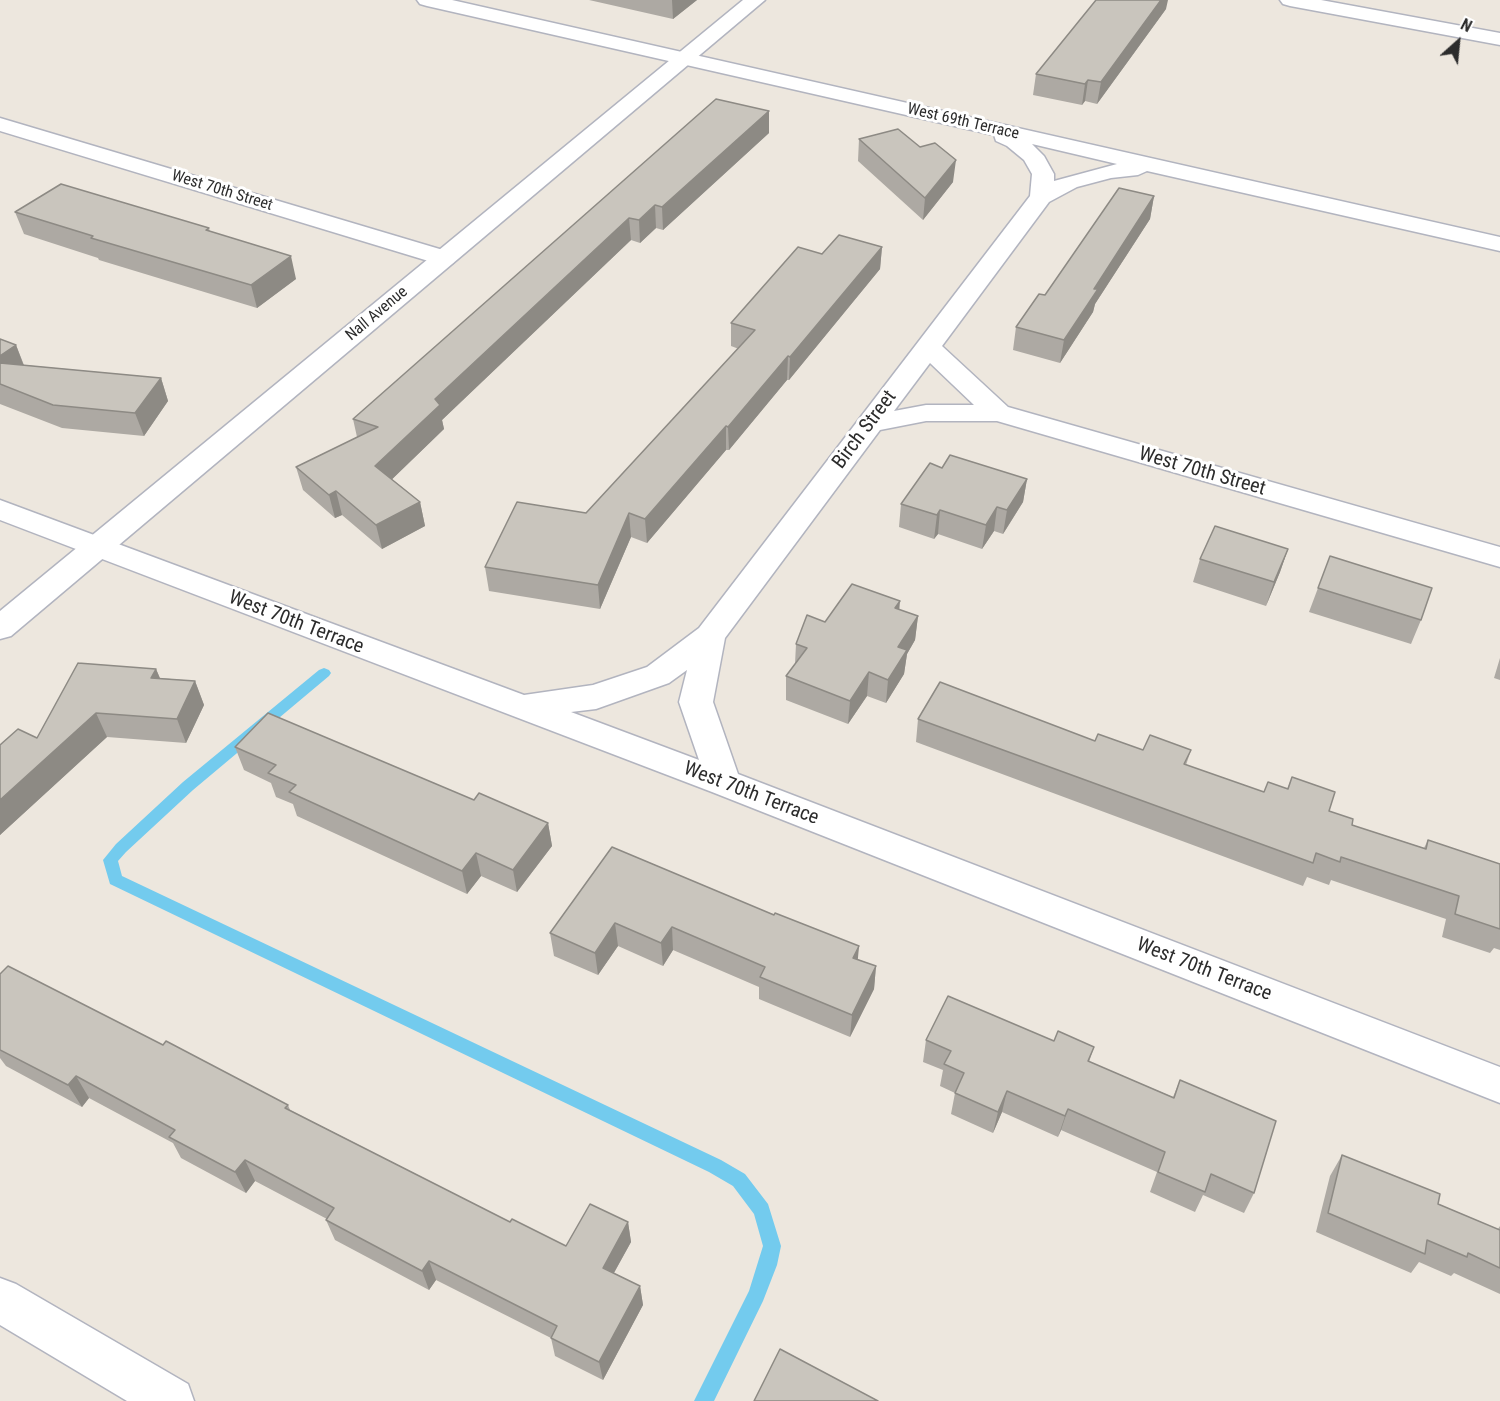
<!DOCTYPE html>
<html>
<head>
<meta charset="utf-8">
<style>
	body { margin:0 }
	#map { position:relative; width:1500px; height:1401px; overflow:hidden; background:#ede7de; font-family:"Roboto Condensed",sans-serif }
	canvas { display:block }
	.north { position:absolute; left:1428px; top:12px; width:60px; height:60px; -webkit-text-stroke:4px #fff; paint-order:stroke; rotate:27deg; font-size:16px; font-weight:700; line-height:24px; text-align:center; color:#2c2c2c }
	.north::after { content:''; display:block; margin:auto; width:21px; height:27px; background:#2c2c2c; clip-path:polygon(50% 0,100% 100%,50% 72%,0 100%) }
</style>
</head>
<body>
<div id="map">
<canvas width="1500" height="1401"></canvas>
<div class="north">N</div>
</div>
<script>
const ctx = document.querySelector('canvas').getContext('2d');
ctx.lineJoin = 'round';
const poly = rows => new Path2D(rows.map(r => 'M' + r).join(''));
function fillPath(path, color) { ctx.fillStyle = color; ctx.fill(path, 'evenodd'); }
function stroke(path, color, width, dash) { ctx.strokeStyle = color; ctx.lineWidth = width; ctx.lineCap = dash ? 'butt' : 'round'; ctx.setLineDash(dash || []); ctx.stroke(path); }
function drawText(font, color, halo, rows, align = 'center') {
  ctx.font = font + ' "Roboto Condensed",sans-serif'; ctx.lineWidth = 6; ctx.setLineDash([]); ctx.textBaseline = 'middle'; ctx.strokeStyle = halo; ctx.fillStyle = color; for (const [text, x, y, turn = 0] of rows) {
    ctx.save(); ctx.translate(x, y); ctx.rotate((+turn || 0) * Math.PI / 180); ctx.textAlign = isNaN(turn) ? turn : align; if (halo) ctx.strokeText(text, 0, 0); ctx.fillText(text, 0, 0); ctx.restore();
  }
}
const stream = poly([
	[324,668,329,670,331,673,329,676,193,790,126,852,118,861,122,876,721,1160,745,1174,768,1204,781,1246,777,1265,763,1301,714,1401,694,1401,749,1291,763,1246,754,1214,733,1186,709,1172,110,884,103,860,116,844,183,782,319,670,324,668]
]);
const street = poly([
	[417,0,452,0,1500,237,1500,251,1147,171,1138,175,1111,178,1077,187,1049,202,942,346,1008,407,1500,547,1500,567,997,421,926,421,880,430,725,638,713,702,738,774,1500,1067,1500,1103,712,792,0,520,0,500,524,695,593,685,647,667,699,628,1030,196,1032,174,1024,160,1007,146,996,141,994,135,427,6,420,4,417,0],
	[1032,144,1117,164,1054,181,1054,174,1044,156,1032,144],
	[930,363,974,405,926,405,894,411,930,363],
	[687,670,679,702,699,760,571,712,596,709,669,683,687,670],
	[1280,0,1321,0,1500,33,1500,45,1290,6,1283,4,1280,0],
	[0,118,453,253,456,258,453,263,444,265,435,263,0,131,0,118]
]);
const secondary = poly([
	[743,0,765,0,11,636,0,639,0,611,743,0],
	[0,1278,16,1284,188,1384,194,1401,127,1401,0,1325,0,1278]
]);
const wall = poly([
	[589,0,697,0,673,19],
	[1166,9,1097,104,1085,101,1082,105,1033,95,1036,74],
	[769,111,769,133,663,230,656,228,640,243,631,240,442,420,444,429,392,479,420,502,425,526,382,549,342,515,335,518,303,490,296,467,357,437,353,419],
	[859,139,920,147,953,182,923,220,858,161],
	[1154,196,1150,219,1095,304,1093,312,1060,363,1013,350,1016,327,1045,295],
	[15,212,209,228,210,232,296,279,257,308,99,260,98,258,24,234],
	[882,247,880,269,789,380,787,380,729,450,726,450,647,543,631,537,600,609,489,591,485,567,586,513,739,349,731,346,731,323,822,254],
	[0,339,16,345,24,365,161,378,168,401,144,436,62,428,0,404],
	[942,468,1027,479,1023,502,1003,534,994,531,982,549,938,534,934,539,899,527,901,504],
	[1288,549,1280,572,1266,606,1193,582,1200,559],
	[1318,588,1421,620,1411,644,1309,612],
	[900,610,918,616,915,640,907,654,904,674,886,703,867,696,848,724,786,700,786,676,795,664,796,644,825,622],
	[1500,658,1500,680,1494,678],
	[156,669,160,678,195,681,204,705,186,743,107,737,0,835,0,745,37,738],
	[918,719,1095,741,1143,750,1191,750,1186,765,1264,792,1287,789,1292,777,1329,811,1352,825,1424,848,1428,840,1500,864,1500,950,1494,948,1490,953,1442,937,1446,919,1331,880,1329,885,1307,877,1303,886,916,742],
	[235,747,474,800,548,823,552,846,517,892,481,876,467,894,297,816,293,804,276,797,271,783,244,770],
	[612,847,774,915,859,946,857,959,876,966,874,989,850,1037,759,999,759,987,673,950,663,966,618,946,598,975,554,956,550,933],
	[0,974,163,1045,288,1105,290,1110,510,1222,566,1246,628,1222,631,1242,614,1273,640,1286,643,1305,603,1380,555,1356,551,1338,436,1280,429,1290,335,1240,326,1220,327,1219,255,1181,246,1193,181,1158,173,1143,89,1098,82,1107,6,1066,0,1058],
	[926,1040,1054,1041,1094,1047,1089,1062,1173,1097,1180,1080,1254,1193,1244,1213,1203,1195,1195,1212,1150,1192,1157,1172,1061,1130,1058,1137,1002,1112,993,1133,951,1114,955,1093,940,1086,943,1070,923,1062],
	[1342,1155,1438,1204,1498,1229,1500,1226,1500,1294,1454,1273,1451,1276,1419,1262,1411,1273,1316,1232,1330,1176]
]);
const shadedWall = poly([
	[672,0,697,0,673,19],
	[1161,0,1168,0,1166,9,1097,104,1101,82],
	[1088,80,1085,101,1082,105,1085,84],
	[769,111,769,133,663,230,662,207],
	[956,160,953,182,923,220,925,198],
	[1154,196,1150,219,1095,304,1093,312,1060,363,1064,340,1094,289],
	[655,205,656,228,640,243,639,220],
	[629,218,631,240,442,420,444,429,381,490,375,466,435,399],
	[882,247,880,269,789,380,790,357],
	[291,256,296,279,257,308,251,285],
	[16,345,25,369,0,382,0,356],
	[788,356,787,380,729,450,728,427],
	[161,378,168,401,144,436,135,413],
	[726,426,726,450,647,543,645,519],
	[1027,479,1023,502,1003,534,1007,510],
	[336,491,342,515,335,518,329,495],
	[420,502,425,526,382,549,376,525],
	[997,507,994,531,982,549,986,525],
	[940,510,938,534,934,539,937,515],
	[629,513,631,537,600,609,598,585],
	[1288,549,1280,572,1266,606,1274,582],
	[900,601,898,625,895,608],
	[918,616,915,640,907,654,904,674,886,703,888,680,898,647],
	[156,669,166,693,151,678],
	[869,672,867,696,848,724,850,701],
	[195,681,204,705,186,743,177,719],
	[96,713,107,737,0,835,0,800],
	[548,823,552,846,517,892,513,870],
	[476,853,481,876,467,894,462,871],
	[615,923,618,946,598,975,595,953],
	[672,927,673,950,663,966,661,943],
	[859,946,857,969,853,958],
	[876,966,874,989,850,1037,852,1015],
	[76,1076,89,1098,82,1107,68,1085],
	[1007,1091,1002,1112,993,1133,998,1112],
	[1068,1109,1061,1130,1058,1137,1065,1116],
	[245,1160,255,1181,246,1193,235,1172],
	[628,1222,631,1242,606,1287,603,1268],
	[429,1261,436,1280,429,1290,422,1271],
	[640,1286,643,1305,603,1380,599,1362]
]);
const building = poly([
	[1096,0,1161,0,1101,82,1088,80,1085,84,1036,74,1096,0],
	[716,99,769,111,662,207,655,205,639,220,629,218,435,399,440,405,375,466,420,502,376,525,336,491,329,495,296,467,378,427,353,419,716,99],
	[898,129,920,147,935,143,956,160,925,198,859,139,898,129],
	[61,184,209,228,206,230,291,256,251,285,91,238,93,236,15,212,61,184],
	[1119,188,1154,196,1094,289,1098,289,1064,340,1016,327,1039,294,1045,295,1119,188],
	[839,235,882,247,790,357,788,356,728,427,726,426,645,519,629,513,598,585,485,567,517,502,586,513,755,330,731,323,798,247,822,254,839,235],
	[0,339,16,345,0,356,0,339],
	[0,363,161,378,135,413,53,405,0,384,0,363],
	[950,455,1027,479,1007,510,997,507,986,525,940,510,937,515,901,504,930,463,942,468,950,455],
	[1215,526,1288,549,1274,582,1200,559,1215,526],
	[1330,556,1432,588,1421,620,1318,588,1330,556],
	[852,584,900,601,895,608,918,616,898,647,907,650,888,680,869,672,850,701,786,676,807,648,796,644,807,615,825,622,852,584],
	[78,663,156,669,151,678,195,681,177,719,96,713,0,800,0,745,18,729,37,738,78,663],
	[940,682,1095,741,1098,734,1143,750,1150,735,1191,750,1184,764,1264,792,1268,782,1288,789,1292,777,1335,792,1329,811,1353,819,1352,825,1426,849,1428,840,1500,864,1500,929,1455,914,1459,896,1341,857,1340,862,1316,853,1313,863,918,719,940,682],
	[268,713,474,800,479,793,548,823,513,870,476,853,462,871,289,792,296,785,268,773,276,765,235,747,268,713],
	[612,847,774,915,775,913,859,946,853,958,876,966,852,1015,760,977,765,967,672,927,661,943,615,923,595,953,550,933,612,847],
	[8,966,163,1045,166,1041,288,1105,285,1108,510,1222,512,1219,566,1246,590,1204,628,1222,603,1268,640,1286,599,1362,551,1338,557,1326,429,1261,422,1271,326,1220,334,1208,245,1160,235,1172,169,1137,175,1130,76,1076,68,1085,0,1050,0,974,8,966],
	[948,996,1054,1041,1058,1031,1094,1047,1088,1061,1174,1098,1180,1080,1276,1121,1254,1193,1211,1174,1205,1192,1158,1172,1165,1152,1068,1109,1065,1116,1007,1091,998,1112,955,1093,964,1073,944,1064,951,1051,926,1040,948,996],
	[1342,1155,1440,1194,1438,1204,1500,1230,1500,1268,1468,1253,1467,1257,1427,1240,1425,1254,1328,1213,1342,1155],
	[780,1349,878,1401,754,1401,780,1349]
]);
const farStreetnames = [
	["West 69th Terrace",963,122,13],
	["West 70th Street",222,191,17],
	["Nall Avenue",377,314,-40]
];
const streetNames = [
	["Birch Street",865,430,-53],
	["West 70th Street",1202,472,16],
	["West 70th Terrace",296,623,21],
	["West 70th Terrace",751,794,21],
	["West 70th Terrace",1204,970,21]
];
fillPath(stream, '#73cbee');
stroke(street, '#b2b4bf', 3);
stroke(secondary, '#b2b4bf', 3);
fillPath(street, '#fff');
fillPath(secondary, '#fff');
fillPath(wall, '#ada9a3');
fillPath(shadedWall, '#8d8a84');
fillPath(building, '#c9c5bd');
stroke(building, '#8d8a84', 1.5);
drawText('16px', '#2c2c2c', '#fff', farStreetnames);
drawText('20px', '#2c2c2c', '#fff', streetNames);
</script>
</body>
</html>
